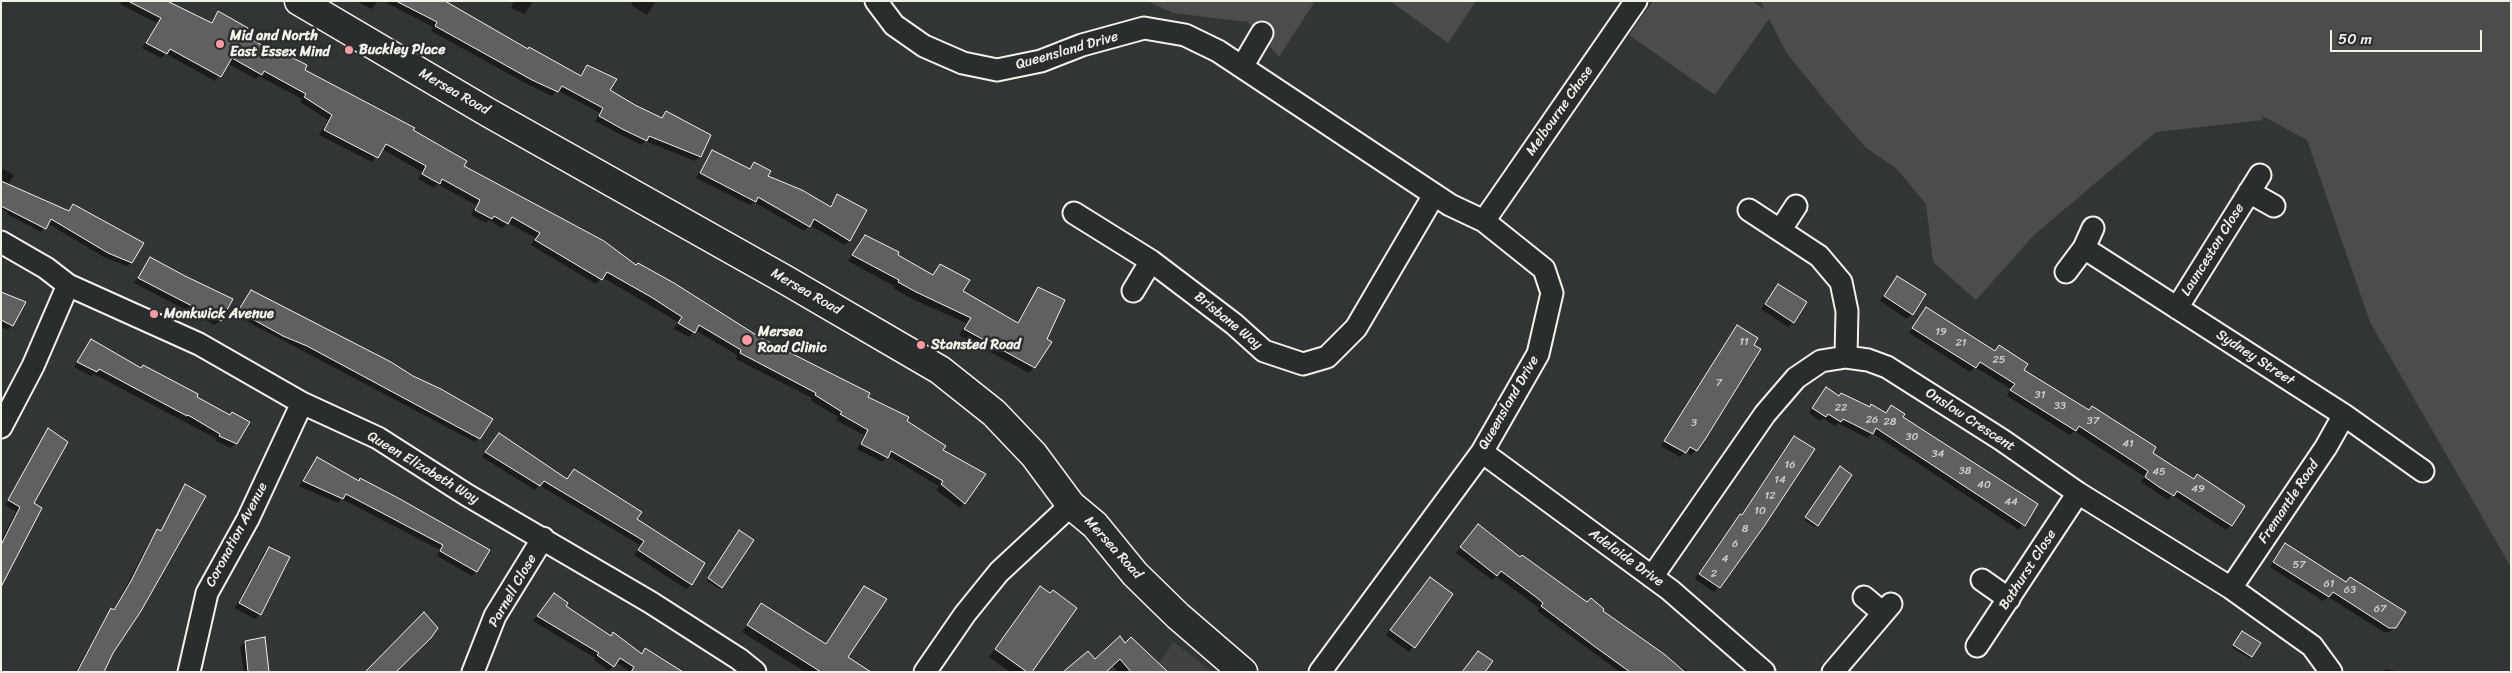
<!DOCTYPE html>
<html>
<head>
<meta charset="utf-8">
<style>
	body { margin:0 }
	#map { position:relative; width:2512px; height:673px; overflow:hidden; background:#323535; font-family:Sriracha,sans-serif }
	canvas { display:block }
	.frame { position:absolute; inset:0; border:2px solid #f4f1e8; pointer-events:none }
	.scale { position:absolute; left:2330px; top:30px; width:152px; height:22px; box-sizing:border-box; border:2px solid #f4f1e8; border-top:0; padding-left:6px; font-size:15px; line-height:18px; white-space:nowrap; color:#f4f1e8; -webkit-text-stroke:4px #2a2d2e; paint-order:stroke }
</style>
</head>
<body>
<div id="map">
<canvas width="2512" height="673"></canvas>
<div class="frame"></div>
<div class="scale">50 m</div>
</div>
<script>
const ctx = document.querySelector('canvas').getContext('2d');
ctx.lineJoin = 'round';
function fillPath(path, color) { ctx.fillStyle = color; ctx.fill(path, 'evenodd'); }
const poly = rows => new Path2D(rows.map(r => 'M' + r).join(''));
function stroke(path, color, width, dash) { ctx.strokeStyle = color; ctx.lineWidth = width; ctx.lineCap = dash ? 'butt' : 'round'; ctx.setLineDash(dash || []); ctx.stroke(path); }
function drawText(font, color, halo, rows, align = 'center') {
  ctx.font = font + ' Sriracha,sans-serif'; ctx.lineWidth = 5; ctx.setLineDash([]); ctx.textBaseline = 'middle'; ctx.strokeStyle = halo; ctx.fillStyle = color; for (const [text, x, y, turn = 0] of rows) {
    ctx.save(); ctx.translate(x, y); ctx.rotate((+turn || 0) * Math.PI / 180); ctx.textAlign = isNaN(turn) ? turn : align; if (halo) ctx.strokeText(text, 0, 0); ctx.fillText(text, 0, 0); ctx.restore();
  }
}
const built = poly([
	[1174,642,1212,672,1152,672]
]);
const green = poly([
	[1147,1,1315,1,1279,57,1248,22,1173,13],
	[1390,1,1476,1,1448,43],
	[1653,1,1752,1,1764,9,1761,1,2511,1,2511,567,2370,322,2307,140,2262,116,2263,120,2156,132,2034,235,1976,300,1933,262,1926,204,1897,169,1865,147,1822,97,1786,52,1769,19,1715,95,1629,35]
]);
const shadow = poly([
	[121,1,164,1,210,24,219,13,243,36,412,131,462,167,760,339,866,398,905,421,942,451,964,503,960,508,936,490,939,486,888,456,882,462,857,449,864,435,836,420,838,417,811,401,812,398,736,359,737,355,695,330,689,337,674,329,678,322,602,277,596,284,531,245,536,238,508,223,502,228,489,220,486,223,471,215,476,205,437,184,434,188,418,179,422,172,382,149,372,162,319,135,328,120,300,102,302,99,259,76,256,79,227,63,215,81,166,54,161,58,142,48,157,23,120,4],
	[357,1,378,1,371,9],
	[383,1,442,1,528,51,580,76,588,66,608,90,661,119,666,113,709,136,700,157,695,161,645,141,641,145,595,121,600,113,557,90,552,96,527,84,431,31,433,27],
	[514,1,533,1,525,14,511,8],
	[633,1,656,1,647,15,631,5],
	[712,152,749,170,754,164,767,177,829,207,837,196,849,240,845,245,753,193,752,195,808,227,804,231,754,202,750,205,696,178],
	[1,168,14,175,8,185,68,212,73,206,142,243,131,263,127,266,104,257,47,223,41,232,7,214,8,212,1,209],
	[865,237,932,276,940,266,961,292,1016,323,1038,288,1034,367,1029,373,959,335,966,323,910,298,893,288,894,286,848,261],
	[151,258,184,278,231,299,220,320,215,325,134,283],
	[1897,277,1912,314,1907,319,1880,301],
	[1778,285,1793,322,1788,327,1761,309],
	[251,291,479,438,475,442,235,315],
	[1,292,24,303,8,330,1,327],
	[1926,309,1994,351,1999,346,2022,370,2193,480,2197,476,2231,525,2226,530,2172,495,2168,500,2141,482,2145,477,2074,431,2070,435,2007,396,2011,389,1975,367,1970,372,1909,333],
	[1737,327,1696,450,1691,455,1685,451,1680,457,1661,446],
	[92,340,140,369,195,398,236,443,231,448,216,441,217,439,94,374,91,376,74,367],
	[1826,389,1839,397,1885,414,1891,407,1901,417,2036,504,2019,530,1872,433,1867,438,1838,423,1835,426,1823,418,1820,421,1809,413],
	[48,429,1,581,1,540,16,512,5,505],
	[1794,437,1764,524,1714,592,1695,579,1736,520,1741,516],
	[494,439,635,519,703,564,691,585,686,589,634,555,640,545,539,485,535,490,482,457],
	[317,458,358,482,361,480,476,571,472,576,437,556,440,550,342,499,338,503,299,486],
	[1838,470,1817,525,1815,527,1804,520],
	[186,486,102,672,75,672,107,615,113,611,153,535,158,531,160,532],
	[1478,525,1520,558,1689,672,1620,672,1537,611,1539,608,1496,576,1492,580,1456,553],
	[737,534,722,587,720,589,707,581],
	[269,548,260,614,255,619,235,608,264,553],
	[2281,549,2345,583,2350,578,2395,627,2390,632,2384,632,2328,597,2323,601,2270,567],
	[1426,583,1451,594,1409,652,1386,635],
	[864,588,846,658,861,672,805,672,742,632,762,605,825,644],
	[1040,588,1031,672,1010,672,989,657],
	[554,594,564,607,610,637,613,634,640,655,645,650,665,672,630,672,616,662,609,671,594,660,595,658,533,621],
	[2240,635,2252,656,2249,658,2232,648],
	[245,642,268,672,244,672,240,647],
	[1125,644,1167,672,1118,672,1112,665,1095,661],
	[2385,669,2399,672,2383,672]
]);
const building = poly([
	[128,1,167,1,212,23,218,11,248,28,244,35,279,55,281,52,307,65,305,70,415,128,413,130,467,161,464,166,604,241,636,265,638,263,674,283,761,338,870,393,868,397,909,417,907,421,946,446,943,450,986,474,965,504,941,484,943,481,891,451,888,458,861,444,868,430,840,414,842,412,815,395,816,393,740,353,741,350,699,325,695,333,678,323,682,317,651,297,607,272,602,280,535,240,540,233,512,217,508,224,494,216,492,219,475,210,480,200,442,179,440,184,422,174,426,166,386,144,378,158,324,130,332,115,304,97,306,94,264,71,262,75,232,58,221,77,170,49,167,54,146,43,161,18,128,1],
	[396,1,445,1,528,49,529,47,581,76,587,65,617,79,610,90,635,105,662,118,666,111,711,135,701,157,649,136,647,141,622,129,599,116,603,108,562,86,558,92,532,80,435,26,437,22,396,1],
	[712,150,750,169,754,162,771,171,768,176,802,190,831,207,837,194,867,210,850,241,814,219,810,227,758,197,756,202,700,173,712,150],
	[1,181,69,211,73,204,144,243,132,263,108,253,51,219,46,229,1,206,1,181],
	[865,235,899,252,898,255,933,275,940,264,970,280,963,291,1018,323,1038,287,1065,300,1047,339,1052,342,1035,368,964,329,971,318,916,292,898,282,899,280,852,255,865,235],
	[150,257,185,276,233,299,221,321,138,278,150,257],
	[1897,276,1926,294,1913,315,1884,296,1897,276],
	[1778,284,1807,302,1794,323,1765,304,1778,284],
	[251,290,391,362,413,376,441,389,493,419,480,439,307,346,283,336,238,311,251,290],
	[1,292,26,302,13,326,1,320,1,292],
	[1926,307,1995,351,1999,345,2028,364,2024,370,2089,410,2092,406,2156,447,2153,453,2173,466,2194,479,2197,474,2245,506,2232,526,2177,491,2174,496,2159,487,2145,477,2148,471,2079,426,2076,431,2010,390,2015,384,1980,362,1976,368,1912,328,1926,307],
	[1737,325,1758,338,1754,345,1761,349,1706,438,1697,451,1690,447,1686,453,1664,441,1737,325],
	[91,339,141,368,143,365,198,394,197,397,230,415,232,412,250,422,237,444,219,436,220,434,188,415,187,416,99,369,97,372,77,362,91,339],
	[1826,387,1839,396,1841,393,1870,407,1871,404,1886,413,1891,405,1905,414,1903,417,2038,504,2025,526,1876,428,1873,434,1843,419,1841,422,1828,414,1826,417,1812,408,1826,387],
	[48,428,68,442,34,503,42,508,1,587,1,545,20,507,8,500,48,428],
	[499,433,567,479,574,469,642,512,637,519,705,563,692,585,638,550,644,541,544,481,540,486,485,452,499,433],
	[1794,436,1815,449,1765,525,1720,588,1699,574,1740,514,1742,515,1794,436],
	[317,457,359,481,360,478,400,499,490,550,477,572,440,551,443,545,346,494,343,499,303,481,317,457],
	[1840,466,1852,475,1818,526,1805,517,1840,466],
	[185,484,206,496,141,611,113,653,104,672,77,672,111,608,114,610,131,581,157,529,161,531,185,484],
	[1478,524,1520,557,1522,555,1587,602,1591,598,1604,609,1603,611,1664,654,1685,672,1630,672,1594,646,1541,606,1543,603,1536,597,1501,571,1497,576,1460,547,1478,524],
	[739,530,754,540,722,588,708,578,739,530],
	[2285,543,2346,582,2350,577,2406,612,2396,628,2389,628,2333,592,2329,597,2273,562,2285,543],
	[269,547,290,557,261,615,239,603,269,547],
	[1430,577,1453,594,1415,648,1390,630,1430,577],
	[864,586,887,599,848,657,871,672,821,672,747,625,761,603,826,644,864,586],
	[1040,586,1050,593,1053,590,1077,608,1032,672,1027,672,995,649,1040,586],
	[554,593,568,603,566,606,611,636,613,632,642,654,645,648,683,672,631,672,634,667,620,658,614,667,597,655,599,653,537,616,554,593],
	[424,612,438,628,431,638,396,672,365,672,424,612],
	[2242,631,2261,643,2252,657,2233,645,2242,631],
	[1120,636,1125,643,1131,637,1168,672,1131,672,1120,659,1106,672,1063,672,1088,651,1095,659,1120,636],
	[265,637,269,672,248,672,245,641,265,637],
	[1478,651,1493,661,1485,672,1462,672,1478,651]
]);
const street = poly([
	[876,1,894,25,924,46,963,63,997,70,1041,61,1082,45,1144,28,1185,35,1218,51,1450,205,1484,221,1544,269,1552,293,1538,354,1482,452,1320,672],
	[1242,67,1262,33],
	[2249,192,2274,206],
	[1749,210,1819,256,1841,282,1847,311,1846,357],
	[1074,213,1151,261,1234,324,1264,351,1303,364,1327,357,1356,328,1434,195],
	[1484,221,1636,1],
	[1781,229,1796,206],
	[1,242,46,268,68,285,199,344,302,403,378,438,467,495,650,602,739,659,755,672],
	[2084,248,2344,415,2423,471],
	[2066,272,2084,248,2093,228],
	[1133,291,1151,261],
	[2177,308,2260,175],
	[1,427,33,366,68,285],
	[1482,452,1670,590,1764,672],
	[1652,577,1765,414,1796,378,1821,361,1846,357,1868,360,1887,367,2002,440,2078,493,2231,588,2312,646,2331,672],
	[1982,580,2009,599],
	[2231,588,2326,447,2344,415],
	[1864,597,1882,612],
	[1977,646,2078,493],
	[189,672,207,593,248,519,302,403],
	[473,672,495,616,543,538],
	[925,672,965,614,999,572,1071,505],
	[1833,672,1891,604]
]);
const secondary = poly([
	[299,1,489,113,784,279,940,370,994,413,1034,455,1071,505,1095,525,1135,574,1178,616,1243,672]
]);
const markers = [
	[220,44,5,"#ff9aa2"],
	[349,50,5,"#ff9aa2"],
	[154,314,5,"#ff9aa2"],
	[747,340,6,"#ff9aa2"],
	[921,345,5,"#ff9aa2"]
];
const numberNames = [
	["19",1941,332],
	["11",1744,342],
	["21",1961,343],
	["25",1999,360],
	["7",1719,383],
	["31",2040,395],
	["33",2060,406],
	["22",1841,408],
	["26",1872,420],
	["37",2093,421],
	["28",1890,422],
	["3",1694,423],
	["30",1912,437],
	["41",2128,444],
	["34",1938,454],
	["16",1790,465],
	["38",1965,471],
	["45",2159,472],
	["14",1780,480],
	["40",1984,485],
	["49",2198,489],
	["12",1770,496],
	["44",2011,502],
	["10",1760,511],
	["8",1745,529],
	["6",1735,544],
	["4",1725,559],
	["57",2299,565],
	["2",1714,574],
	["61",2329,584],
	["63",2350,590],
	["67",2380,609]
];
const poiNames = [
	["Mid and North",230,36],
	["East Essex Mind",230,52],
	["Buckley Place",359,50],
	["Monkwick Avenue",164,314],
	["Mersea",758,332],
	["Road Clinic",758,348],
	["Stansted Road",931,345]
];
const streetNames = [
	["Queensland Drive",1067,51,-16],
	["Mersea Road",454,92,30],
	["Melbourne Chase",1560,111,-55],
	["Launceston Close",2213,250,-58],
	["Mersea Road",806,292,30],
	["Brisbane Way",1228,321,39],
	["Sydney Street",2255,358,33],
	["Queensland Drive",1509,403,-60],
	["Onslow Crescent",1970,420,33],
	["Queen Elizabeth Way",423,468,31],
	["Fremantle Road",2289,502,-56],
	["Coronation Avenue",237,535,-62],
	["Mersea Road",1113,548,48],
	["Adelaide Drive",1626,558,36],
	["Bathurst Close",2028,570,-57],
	["Parnell Close",513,591,-60]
];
fillPath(built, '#404242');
fillPath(green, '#4b4d4c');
fillPath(shadow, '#0007');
fillPath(building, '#5f605f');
stroke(building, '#f4f1e8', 1);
stroke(street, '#f4f1e8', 25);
stroke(secondary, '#f4f1e8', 31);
stroke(street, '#2a2d2e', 21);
stroke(secondary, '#2a2d2e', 28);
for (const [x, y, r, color] of markers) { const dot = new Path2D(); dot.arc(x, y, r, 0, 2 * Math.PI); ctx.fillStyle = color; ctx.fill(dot); stroke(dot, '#2a2d2e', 2); }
drawText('11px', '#cfcdc6', null, numberNames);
drawText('bold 14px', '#f4f1e8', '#2a2d2e', poiNames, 'left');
drawText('14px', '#f4f1e8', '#2a2d2e', streetNames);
</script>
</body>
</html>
